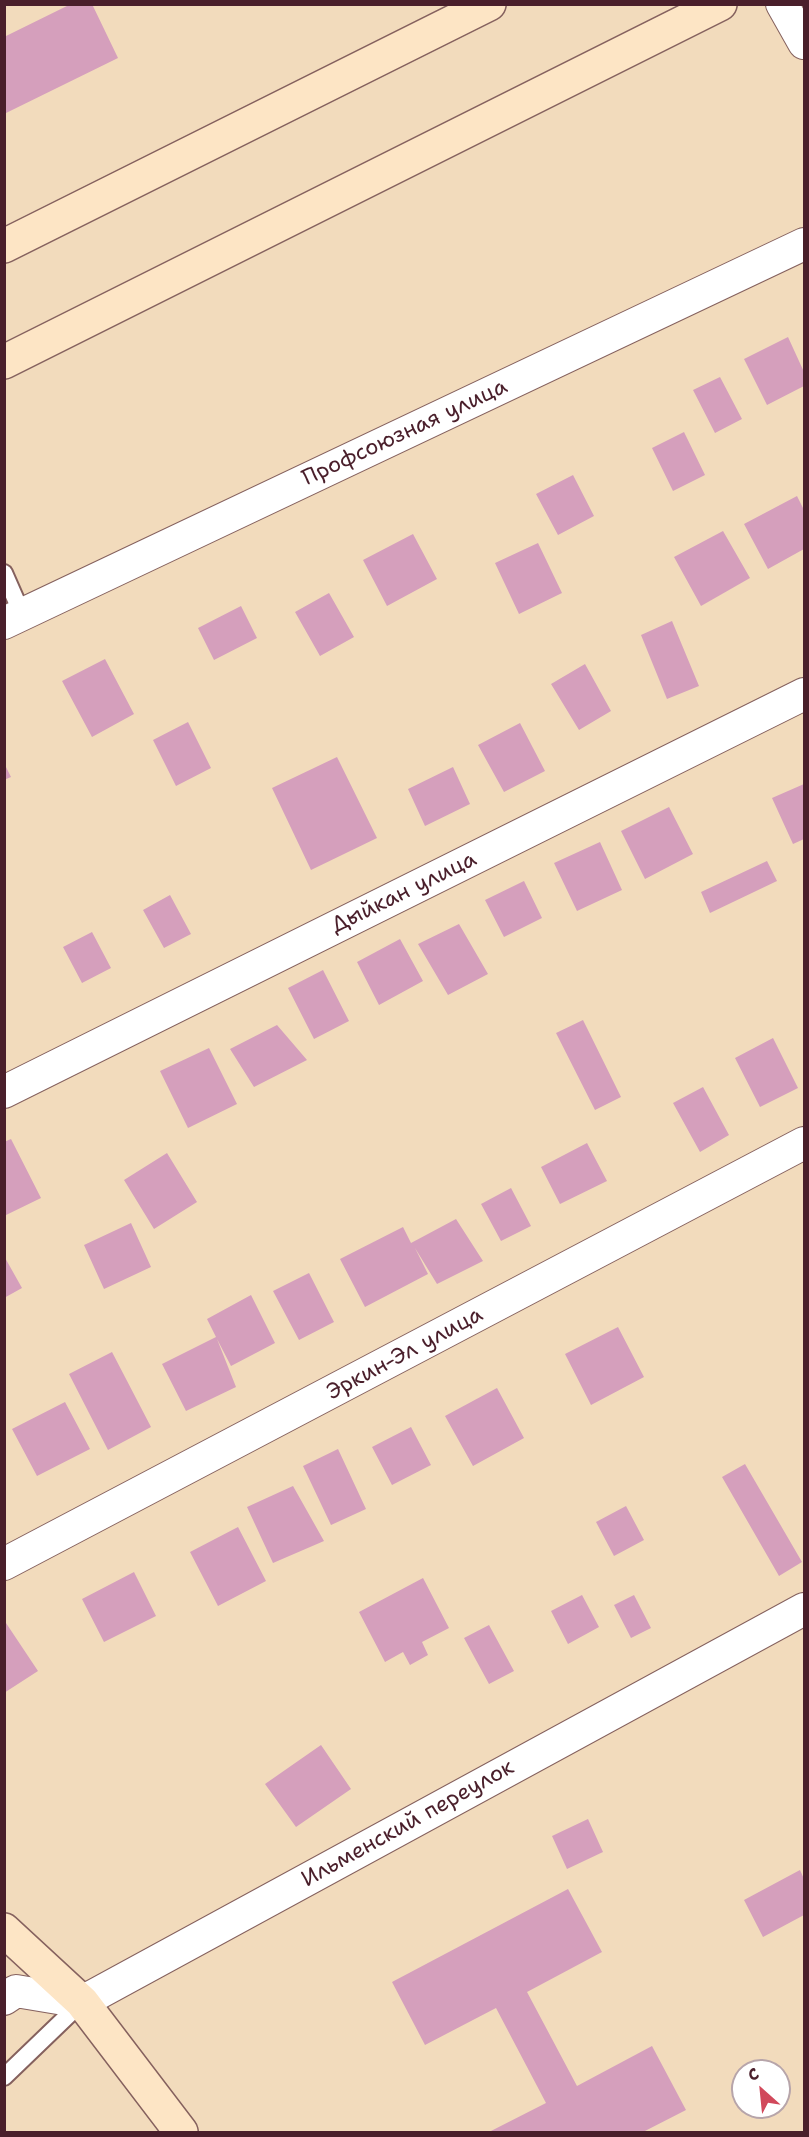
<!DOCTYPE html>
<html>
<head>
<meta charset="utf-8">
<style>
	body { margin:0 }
	#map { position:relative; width:809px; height:2137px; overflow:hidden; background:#f2dbbc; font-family:"Shantell Sans",sans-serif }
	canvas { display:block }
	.frame { position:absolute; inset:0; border:6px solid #4a1f2b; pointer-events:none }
	.north { position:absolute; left:731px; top:2059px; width:60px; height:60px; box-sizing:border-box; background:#fff; border:2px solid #b7a5aa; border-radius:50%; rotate:333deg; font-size:16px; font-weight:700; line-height:24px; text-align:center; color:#4a1f2b }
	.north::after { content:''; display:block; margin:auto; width:21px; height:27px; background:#d1495b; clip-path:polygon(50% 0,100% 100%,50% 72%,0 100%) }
</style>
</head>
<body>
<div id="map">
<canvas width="809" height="2137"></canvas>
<div class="frame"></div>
<div class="north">С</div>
</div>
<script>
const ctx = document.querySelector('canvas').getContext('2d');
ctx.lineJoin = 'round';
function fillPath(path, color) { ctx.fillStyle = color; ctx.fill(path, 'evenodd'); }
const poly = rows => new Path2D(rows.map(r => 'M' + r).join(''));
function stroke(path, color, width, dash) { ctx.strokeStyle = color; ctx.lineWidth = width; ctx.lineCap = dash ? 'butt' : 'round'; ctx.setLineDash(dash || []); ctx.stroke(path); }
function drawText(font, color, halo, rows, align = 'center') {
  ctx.font = font + ' "Shantell Sans",sans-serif'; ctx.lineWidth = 4.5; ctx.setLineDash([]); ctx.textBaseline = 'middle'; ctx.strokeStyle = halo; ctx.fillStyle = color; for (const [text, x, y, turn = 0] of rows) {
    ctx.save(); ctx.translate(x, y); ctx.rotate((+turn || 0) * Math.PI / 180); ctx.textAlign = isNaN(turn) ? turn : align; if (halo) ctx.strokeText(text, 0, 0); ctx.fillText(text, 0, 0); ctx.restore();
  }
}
const building = poly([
	[71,4,92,4,118,58,4,114,4,37],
	[788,337,804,372,804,386,767,405,744,359],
	[720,377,742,419,715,433,693,390],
	[684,432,705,475,673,491,652,448],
	[573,475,594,516,558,535,536,494],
	[797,496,804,510,804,549,768,569,744,524],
	[723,531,750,578,701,606,674,557],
	[413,534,437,579,387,606,363,560],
	[538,543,562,593,519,614,495,563],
	[329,593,354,637,320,656,295,612],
	[241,606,257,638,214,660,198,628],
	[672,621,699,686,667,699,641,635],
	[105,659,134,714,92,737,62,681],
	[585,664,611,711,579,730,551,684],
	[188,722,211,768,176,786,153,740],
	[520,723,545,771,504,792,478,745],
	[337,757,377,838,311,870,272,788],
	[4,763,11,777,4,780],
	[453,767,470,804,425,826,408,789],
	[804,784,804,839,793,844,772,798],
	[669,807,693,854,645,879,621,831],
	[600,842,622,890,577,911,554,863],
	[767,861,777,881,710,913,701,892],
	[524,881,542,918,504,937,485,900],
	[170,895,191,934,164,948,143,910],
	[459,924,488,974,448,995,418,944],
	[92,932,111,968,82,983,63,947],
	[400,939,423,981,379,1005,357,962],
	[323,970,349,1021,314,1039,288,988],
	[583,1020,621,1097,595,1110,556,1033],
	[277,1025,307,1060,254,1087,230,1049],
	[773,1038,798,1088,760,1107,735,1058],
	[209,1048,237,1104,188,1128,160,1071],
	[703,1087,729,1135,700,1152,673,1103],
	[11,1139,41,1198,4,1216,4,1142],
	[587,1143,607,1181,560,1204,541,1167],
	[167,1153,197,1202,154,1229,124,1180],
	[511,1188,531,1226,501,1241,481,1204],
	[456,1219,483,1261,437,1284,415,1248,428,1274,365,1307,340,1259,403,1227,411,1243],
	[131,1223,151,1267,104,1289,84,1245],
	[4,1256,22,1288,4,1298],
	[309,1273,334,1322,299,1340,273,1291],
	[251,1295,275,1343,231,1366,217,1339,236,1387,186,1411,162,1364,216,1337,207,1319],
	[618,1327,644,1377,591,1405,565,1354],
	[112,1352,151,1427,108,1450,69,1374],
	[497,1388,524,1438,473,1466,445,1416],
	[65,1402,90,1449,37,1476,12,1429],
	[411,1427,431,1465,392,1485,372,1447],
	[338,1449,366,1509,331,1525,303,1466],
	[745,1464,802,1562,779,1576,722,1477],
	[293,1486,324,1541,273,1563,247,1507],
	[626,1506,644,1540,614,1556,596,1522],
	[238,1527,266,1581,218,1606,190,1552],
	[134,1572,156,1616,104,1642,82,1599],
	[423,1578,449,1628,422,1642,428,1655,410,1665,403,1652,385,1662,359,1612],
	[582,1595,599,1627,568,1644,551,1611],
	[634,1595,651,1628,631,1638,614,1605],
	[4,1620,38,1671,4,1693],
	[489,1625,514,1671,489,1684,464,1638],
	[321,1745,351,1789,296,1827,265,1784],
	[588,1819,603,1852,567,1869,552,1836],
	[800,1870,804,1879,804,1915,763,1937,744,1900],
	[568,1889,602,1952,527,1992,577,2086,652,2046,686,2110,643,2132,489,2132,546,2103,496,2008,425,2045,392,1982]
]);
const lane = poly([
	[4,573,22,614],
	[4,2077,82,2002]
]);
const street = poly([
	[782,4,804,43],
	[4,623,804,244],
	[4,1092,804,694],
	[4,1564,804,1143],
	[4,1999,16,1991,82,2002,804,1609]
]);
const secondary = poly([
	[4,246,489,4],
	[4,362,720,4],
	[4,1930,82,2002,181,2132]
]);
const streetNames = [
	["Профсоюзная улица",405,433,-25],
	["Дыйкан улица",404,893,-26],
	["Эркин-Эл улица",405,1354,-28],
	["Ильменский переулок",408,1824,-29]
];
fillPath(building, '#d59fbc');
stroke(lane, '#85615e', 20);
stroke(street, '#85615e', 34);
stroke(secondary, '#85615e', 36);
stroke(lane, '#fff', 16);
stroke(street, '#fff', 32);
stroke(secondary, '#fde5c5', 33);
drawText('22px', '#4a1f2b', '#fff', streetNames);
</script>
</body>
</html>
